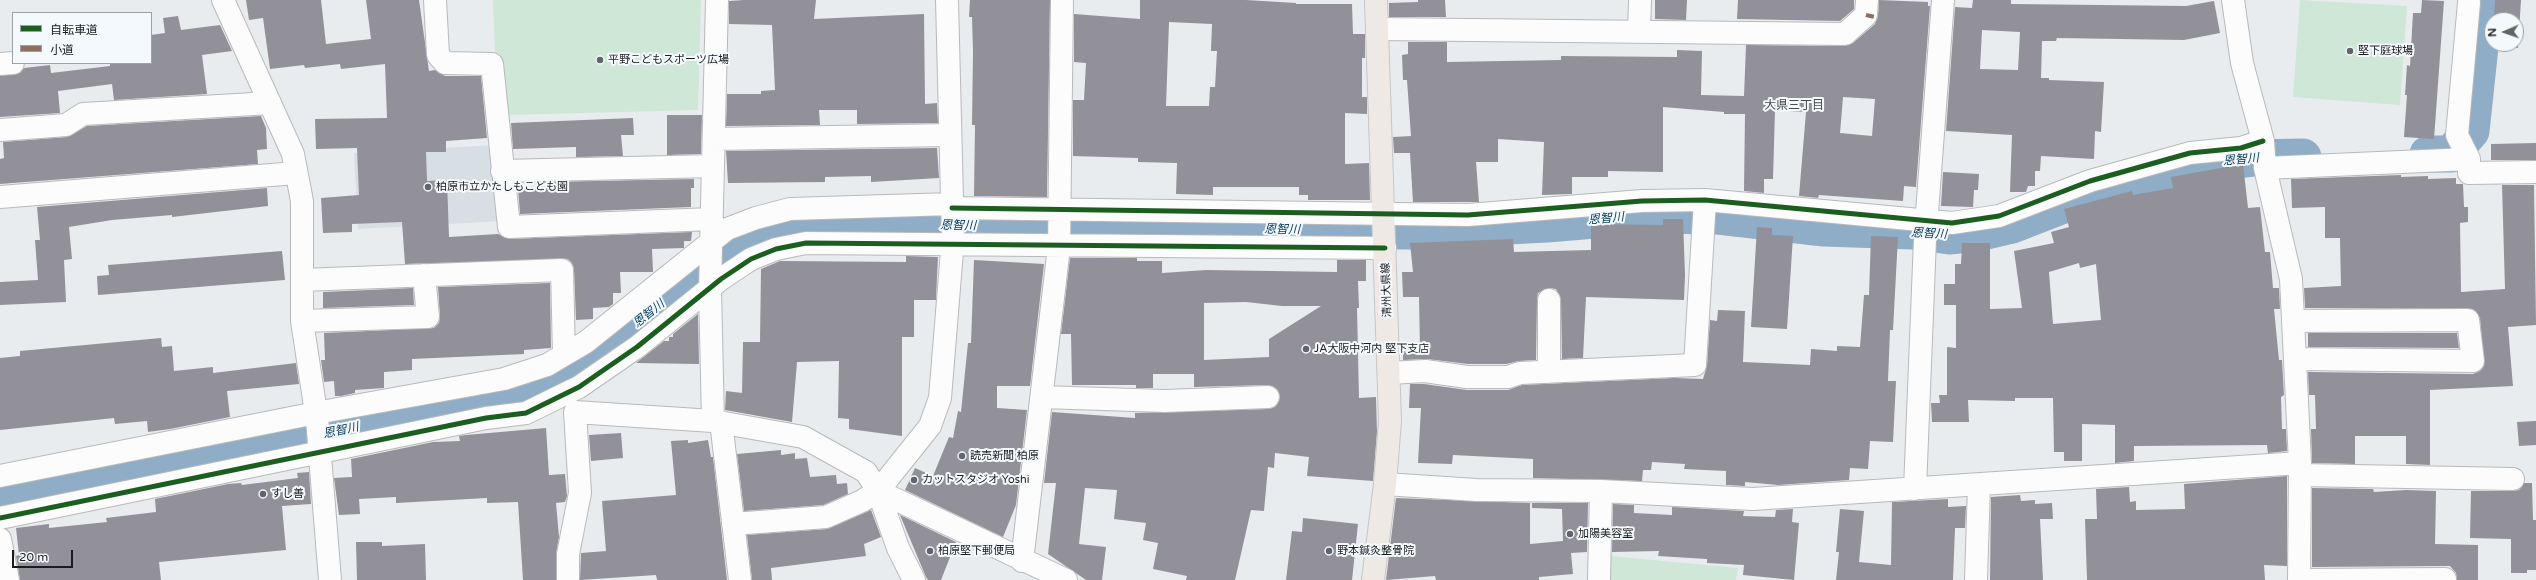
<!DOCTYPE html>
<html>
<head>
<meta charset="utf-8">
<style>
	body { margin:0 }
	#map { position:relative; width:2536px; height:580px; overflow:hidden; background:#e9ecee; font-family:"Varela Round","Noto Sans JP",sans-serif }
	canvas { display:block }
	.legend { position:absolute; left:12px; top:12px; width:140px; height:52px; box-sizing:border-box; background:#f4f9fd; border:1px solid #9da1a4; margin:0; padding:5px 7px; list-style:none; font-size:12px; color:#1a1c1e }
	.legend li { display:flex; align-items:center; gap:8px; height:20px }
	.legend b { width:20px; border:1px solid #9da1a4 }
	.north { position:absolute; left:2484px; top:12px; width:40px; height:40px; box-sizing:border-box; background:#f4f9fd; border:1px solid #9da1a4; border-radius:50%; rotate:268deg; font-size:11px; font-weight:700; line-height:16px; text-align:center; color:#1a1c1e }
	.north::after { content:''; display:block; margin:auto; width:14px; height:18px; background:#626567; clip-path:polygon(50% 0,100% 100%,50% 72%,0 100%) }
	.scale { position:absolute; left:12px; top:550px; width:61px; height:18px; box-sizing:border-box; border:2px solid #1a1c1e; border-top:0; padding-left:5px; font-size:12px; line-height:14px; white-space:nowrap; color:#1a1c1e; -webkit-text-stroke:3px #f4f9fd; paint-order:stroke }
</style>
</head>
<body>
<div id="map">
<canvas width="2536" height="580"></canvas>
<ul class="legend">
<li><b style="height:5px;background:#1b5e20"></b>自転車道</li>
<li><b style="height:5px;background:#8d6e63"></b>小道</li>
</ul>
<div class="north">N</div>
<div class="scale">20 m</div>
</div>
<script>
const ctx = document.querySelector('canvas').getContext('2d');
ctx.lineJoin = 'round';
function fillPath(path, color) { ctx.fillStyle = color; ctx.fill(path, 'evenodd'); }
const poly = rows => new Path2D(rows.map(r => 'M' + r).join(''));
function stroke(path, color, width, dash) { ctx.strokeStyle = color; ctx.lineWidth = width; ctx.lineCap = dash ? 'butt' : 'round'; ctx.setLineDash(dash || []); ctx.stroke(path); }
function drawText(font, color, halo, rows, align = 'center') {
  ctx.font = font + ' "Varela Round","Noto Sans JP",sans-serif'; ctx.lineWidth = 4; ctx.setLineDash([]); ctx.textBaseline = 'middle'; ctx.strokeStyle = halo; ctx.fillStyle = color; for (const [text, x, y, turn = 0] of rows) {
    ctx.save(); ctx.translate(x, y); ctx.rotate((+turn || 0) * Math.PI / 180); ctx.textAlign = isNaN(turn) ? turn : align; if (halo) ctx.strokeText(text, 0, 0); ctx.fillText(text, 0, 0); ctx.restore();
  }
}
const built = poly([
	[497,145,501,221,358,229,354,153]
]);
const green = poly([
	[493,0,701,0,698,110,506,115,504,66,495,54],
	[2300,0,2407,6,2400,105,2293,97],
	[1611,556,1738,568,1736,580,1610,580]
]);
const river = poly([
	[2428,154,2451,154,2471,131,2485,0],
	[0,501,518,395,588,363,734,245,783,227,935,225,1408,231,1547,224,1655,215,1718,216,1824,228,1914,231,1949,236,1978,233,2012,225,2084,197,2193,165,2253,158,2303,157]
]);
const building = poly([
	[246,0,321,0,326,44,371,39,366,0,419,0,429,71,435,70,445,76,481,76,487,138,446,141,446,152,426,152,427,181,447,180,449,237,498,234,509,239,692,232,691,241,684,241,684,248,652,249,653,272,620,272,621,293,613,293,613,304,609,307,593,308,593,319,576,320,574,270,572,263,568,259,405,264,402,222,352,224,352,232,323,233,321,198,359,195,357,148,316,149,315,119,387,118,385,64,341,69,340,64,305,68,304,65,270,69,263,18,249,20],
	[744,0,816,0,814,19,924,14,925,104,937,103,938,123,857,124,857,110,819,110,820,125,726,126,727,94,761,94,761,91,775,90,772,25,729,24,729,1],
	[970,0,1050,0,1047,197,974,196,975,125,972,125,973,51,972,17,969,17],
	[1140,0,1246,0,1296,3,1296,4,1352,4,1353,34,1365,34,1365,58,1362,58,1362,97,1367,97,1367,114,1345,113,1345,164,1369,163,1370,200,1308,200,1308,195,1299,195,1299,187,1213,187,1213,195,1176,194,1177,163,1138,162,1138,158,1073,156,1073,100,1084,100,1086,63,1074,62,1074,14,1140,19],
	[1169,22,1212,24,1211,51,1217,51,1215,87,1210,87,1209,106,1166,106],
	[1418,0,1445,0,1446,17,1389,17,1389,3,1418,2],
	[1655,0,1687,0,1686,20,1655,19],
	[1738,0,1854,0,1854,9,1840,21,1737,19],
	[1879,0,1928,2,1928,6,1930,6,1916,187,1904,186,1903,201,1819,195,1818,198,1799,196,1806,112,1775,110,1773,179,1764,179,1764,193,1744,191,1745,114,1724,114,1724,112,1663,107,1663,172,1608,171,1608,177,1572,177,1572,194,1542,195,1544,142,1498,139,1498,162,1476,162,1479,202,1413,202,1410,153,1394,153,1393,137,1411,136,1407,80,1403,80,1402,55,1408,54,1408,42,1447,42,1447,62,1561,60,1561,56,1677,57,1677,50,1702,51,1701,95,1744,96,1746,45,1845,46,1853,43,1875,24,1878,16],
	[1843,97,1875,99,1872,136,1840,133],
	[1973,0,2011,0,2011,4,2186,6,2214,1,2220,33,2184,40,2057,38,2056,41,2042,41,2041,78,2049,78,2049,80,2104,82,2101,132,2095,131,2094,159,2041,156,2040,171,2035,171,2035,186,2028,186,2026,192,2010,192,2012,135,1946,131,1955,7,1972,8],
	[1982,30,2020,32,2018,70,1980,69],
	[2422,0,2444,1,2434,139,2404,137,2407,95,2405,95,2407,65,2410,66,2413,13,2421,13],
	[2495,0,2521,0,2518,48,2493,47,2493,44,2516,44,2516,20,2494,20],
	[178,16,181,30,220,25,232,51,202,55,207,94,114,100,112,84,58,91,60,113,0,117,0,76,20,73,24,68,50,65,51,73,110,66,110,63,151,63,151,35,165,33,163,18],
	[667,115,702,115,701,154,667,155],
	[261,116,266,128,267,149,257,150,258,164,0,184,0,159,4,158,3,142,67,137,87,126],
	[633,118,634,135,621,135,623,156,576,157,576,147,513,149,511,123],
	[2536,143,2536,160,2491,160,2491,144],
	[937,148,939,178,871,182,871,176,825,177,825,182,728,183,726,151],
	[2243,164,2248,208,2260,207,2265,252,2270,252,2273,288,2279,288,2280,309,2274,309,2279,360,2282,360,2284,395,2281,397,2282,429,2286,429,2287,451,2268,453,2267,445,2134,446,2134,461,2115,463,2115,425,2082,424,2082,461,2064,461,2064,452,2054,452,2053,398,2015,398,2015,401,1968,400,1969,422,1932,422,1931,403,1940,403,1939,395,1947,395,1947,347,1956,348,1956,305,1944,305,1944,284,1955,284,1955,264,1961,264,1962,243,1990,243,1990,309,2022,308,2014,251,2054,243,2051,232,2069,227,2064,209,2132,191,2133,195,2173,188,2171,177],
	[2079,263,2080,268,2096,264,2101,320,2053,324,2049,272],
	[1943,172,1979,174,1978,190,1974,190,1973,207,1941,206],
	[2401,175,2401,177,2428,176,2428,179,2456,178,2456,184,2463,184,2464,207,2468,207,2468,222,2460,223,2461,292,2505,289,2502,185,2534,185,2536,325,2508,327,2513,386,2430,390,2430,465,2406,464,2406,436,2355,436,2355,464,2312,463,2311,429,2316,429,2315,395,2309,395,2308,372,2473,374,2480,371,2484,366,2480,318,2473,309,2305,308,2304,288,2341,286,2340,238,2325,238,2325,207,2292,208,2291,179],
	[694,179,694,188,691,188,691,207,520,214,518,188,546,188,546,182],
	[267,188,268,206,172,217,172,215,112,220,69,227,72,259,64,260,66,302,0,305,0,282,38,280,35,240,40,240,37,207],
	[1663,219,1683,219,1685,275,1684,300,1586,297,1583,358,1562,359,1561,300,1556,289,1549,288,1538,293,1537,300,1536,360,1519,361,1506,364,1468,364,1427,359,1403,360,1403,348,1420,349,1419,297,1403,297,1402,272,1413,272,1410,243,1513,239,1514,252,1591,250,1591,224,1663,225],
	[1757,227,1772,228,1772,235,1793,236,1787,329,1751,327],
	[1871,236,1898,237,1893,330,1890,330,1888,381,1896,381,1893,442,1870,441,1868,469,1850,468,1849,480,1778,485,1745,482,1745,486,1726,485,1726,471,1684,469,1685,464,1652,462,1651,470,1643,470,1642,481,1533,478,1533,459,1453,455,1452,464,1418,463,1421,408,1409,408,1410,384,1424,384,1467,390,1508,390,1522,385,1674,378,1703,379,1707,366,1710,320,1717,321,1718,310,1745,311,1743,362,1810,365,1811,349,1837,351,1837,346,1860,347,1864,295,1869,295],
	[282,251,285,280,98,295,97,276,109,275,108,265],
	[906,256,938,257,937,276,936,300,914,300,914,337,902,337,902,436,849,429,849,419,838,418,839,361,797,362,792,422,725,410,726,391,742,393,743,342,760,342,761,269,780,261,906,262],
	[1070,258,1137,258,1137,261,1162,261,1162,273,1206,270,1337,272,1337,260,1366,260,1366,281,1358,281,1359,308,1357,308,1359,398,1376,397,1377,432,1373,481,1307,476,1309,457,1275,453,1274,468,1268,467,1264,511,1251,510,1235,580,1186,580,1187,576,1153,569,1158,543,1143,540,1146,523,1114,519,1117,490,1085,488,1079,544,1106,547,1102,580,1086,580,1048,554,1056,483,1044,483,1052,412,1135,418,1135,413,1268,409,1275,407,1280,397,1278,390,1268,385,1194,387,1194,374,1153,374,1153,388,1136,388,1136,385,1072,385,1071,334,1061,334],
	[1246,302,1282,306,1321,306,1269,339,1269,357,1204,360,1204,303],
	[974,260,1044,264,1030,386,997,386,997,408,1027,410,1016,505,1003,537,905,490,915,468,933,476,949,437,953,438,958,411,961,412,968,343,971,343],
	[550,283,551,348,524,350,524,354,412,359,412,370,384,372,384,388,355,390,355,393,341,396,335,396,334,381,324,382,321,360,325,360,324,333,434,328,439,323,440,316,438,287],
	[413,288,414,305,323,308,323,292],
	[698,314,699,364,636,363,664,341,669,341,669,337,673,337,673,334],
	[2308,333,2457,333,2459,348,2308,347],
	[161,338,162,347,172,346,174,371,213,367,213,373,296,363,299,384,227,391,230,417,170,429,148,432,147,421,115,424,114,418,0,430,0,358,20,356,20,351],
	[2536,421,2536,445,2519,446,2517,422],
	[546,428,549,475,565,474,567,496,565,502,556,503,559,537,556,554,556,580,523,580,518,502,487,503,487,498,396,503,396,497,359,499,360,514,339,515,334,478,352,477,351,459,433,442,460,441,459,436,466,435],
	[621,433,623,458,591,461,589,435],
	[688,440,688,443,708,440,711,457,713,457,727,580,657,580,656,575,580,580,581,553,606,551,602,501,676,495,671,441],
	[781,450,781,455,795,453,795,459,807,458,810,477,836,475,837,484,847,483,848,494,823,505,744,511,737,454],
	[309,472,311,504,282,506,286,550,159,562,161,580,20,580,16,556,19,555,16,528,49,524,49,528,107,522,106,518,156,512,155,499,228,484,241,483,242,485,298,478,297,473],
	[2287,476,2287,566,2264,565,2265,580,2087,580,2085,519,2097,519,2096,489,2129,487,2130,502,2136,501,2136,510,2185,509,2184,484],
	[2524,483,2532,483,2533,520,2536,520,2536,570,2527,570,2527,573,2511,573,2511,539,2470,538,2471,491,2513,491,2519,490],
	[2312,488,2373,489,2374,492,2406,490,2436,491,2435,544,2478,545,2478,580,2457,580,2456,573,2450,566,2312,567],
	[2020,495,2021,501,2035,500,2035,504,2052,503,2053,519,2040,519,2043,580,1990,580,1991,497],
	[1396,498,1530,503,1530,544,1563,541,1562,509,1532,508,1532,503,1588,503,1587,552,1571,553,1573,574,1539,577,1539,580,1436,580,1435,576,1386,580],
	[1948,499,1948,507,1966,506,1965,528,1955,528,1953,580,1836,580,1839,552,1836,552,1840,509,1864,511,1859,562,1891,565,1892,502],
	[1613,504,1634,505,1634,513,1672,515,1672,507,1744,511,1743,516,1775,517,1776,510,1793,509,1792,522,1799,523,1794,580,1743,575,1744,565,1707,563,1707,559,1658,556,1659,551,1612,552],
	[871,510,881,537,864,544,866,556,771,568,772,580,752,580,747,535,827,529],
	[900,515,956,542,941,580,928,580,926,577],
	[1303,518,1358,524,1352,580,1286,580,1292,531,1302,532],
	[356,542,382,542,382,546,425,544,426,580,357,580]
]);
const minor = poly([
	[223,0,293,154,302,201,302,321,317,419,330,580],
	[435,0,438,55,445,63,492,64,509,227,712,219],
	[2233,0,2242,63,2263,141,2265,168,2291,279,2300,463,2299,580],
	[1377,29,1845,34,1866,15,1867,0],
	[1639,31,1640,0],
	[0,64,13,63],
	[0,130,66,125,83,114,270,103],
	[714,139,950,135],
	[2469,159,2457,135,2469,3],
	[2265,168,2469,159,2469,173,2536,172],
	[502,171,713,166],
	[0,197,296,173],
	[952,208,1468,215,1642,201,1705,200,1952,223,1999,216,2090,181,2190,153,2241,148,2263,141],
	[302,280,562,270,564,355],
	[1549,300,1549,372],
	[302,321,428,317,424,275],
	[2293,321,2468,320,2473,361,2295,359],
	[1389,373,1425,371,1467,377,1508,377,1520,373,1695,365,1705,200],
	[1042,397,1165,401,1268,397],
	[713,421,710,289,717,0],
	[721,422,740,580],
	[2300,475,2513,479],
	[0,476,316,413,504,379,547,365,586,342,727,229,756,218,790,209,952,204],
	[1385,484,1476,490,1601,491,1753,499,2300,463],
	[1915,489,1925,239,1943,0],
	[878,491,1066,580],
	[0,518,486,418,526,413,579,387,637,347,721,279,751,259,776,249,806,243,1385,248],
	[733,524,826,517,862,501,878,491,930,426,940,398,953,239,947,0],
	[0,539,8,580],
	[1022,561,1059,247,1062,0],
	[568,580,568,554,580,493,575,412,713,421,803,437,866,472,878,491,898,548,914,580],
	[1599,580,1601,491],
	[1976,580,1979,485],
	[2301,580,2445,579]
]);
const major = poly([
	[1373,580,1385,484,1390,421,1376,0]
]);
const quiet = poly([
	[1866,15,1875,17]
]);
const cycleway = poly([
	[952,208,1468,215,1642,201,1705,200,1952,223,1999,216,2090,181,2190,153,2241,148,2263,141],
	[0,518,486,418,526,413,579,387,637,347,721,279,751,259,776,249,806,243,1385,248]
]);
const markers = [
	[2350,51,4,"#626567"],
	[600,60,4,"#626567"],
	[428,187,4,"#626567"],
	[1306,349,4,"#626567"],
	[962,456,4,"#626567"],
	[914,480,4,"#626567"],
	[263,494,4,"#626567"],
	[1570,534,4,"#626567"],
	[930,551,4,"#626567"],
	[1329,551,4,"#626567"]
];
const poiNames = [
	["堅下庭球場",2358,51],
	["平野こどもスポーツ広場",608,60],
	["柏原市立かたしもこども園",436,187],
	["JA大阪中河内 堅下支店",1314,349],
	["読売新聞 柏原",970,456],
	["カットスタジオ Yoshi",922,480],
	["すし善",271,494],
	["加陽美容室",1578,534],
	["柏原堅下郵便局",938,551],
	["野本鍼灸整骨院",1337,551]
];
const streetNames = [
	["清州大県線",1387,290,-92]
];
const neighbourhoodNames = [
	["大県三丁目",1794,106]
];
const waterNames = [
	["恩智川",2241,160,-5],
	["恩智川",1606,219,-5],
	["恩智川",958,226,1],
	["恩智川",1282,230,1],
	["恩智川",1929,234,3],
	["恩智川",649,314,-39],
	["恩智川",341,431,-12]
];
fillPath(built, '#d7dee4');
fillPath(green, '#cee7d6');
stroke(river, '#8fadc6', 37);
fillPath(building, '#929099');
stroke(minor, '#b8b9bb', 24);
stroke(major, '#c5c6c7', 24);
stroke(minor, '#fcfcfc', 22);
stroke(major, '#eee9e5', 22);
stroke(quiet, '#8d6e63', 4, [8, 4]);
stroke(cycleway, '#1b5e20', 5);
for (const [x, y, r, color] of markers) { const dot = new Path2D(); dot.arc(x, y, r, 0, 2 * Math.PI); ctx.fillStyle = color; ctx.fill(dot); stroke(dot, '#f4f9fd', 1.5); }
drawText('11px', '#1a1c1e', '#f4f9fd', poiNames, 'left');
drawText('11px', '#1a1c1e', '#f4f9fd', streetNames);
drawText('12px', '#474b4e', '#f4f9fd', neighbourhoodNames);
drawText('italic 12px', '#003759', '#f4f9fd', waterNames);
</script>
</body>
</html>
